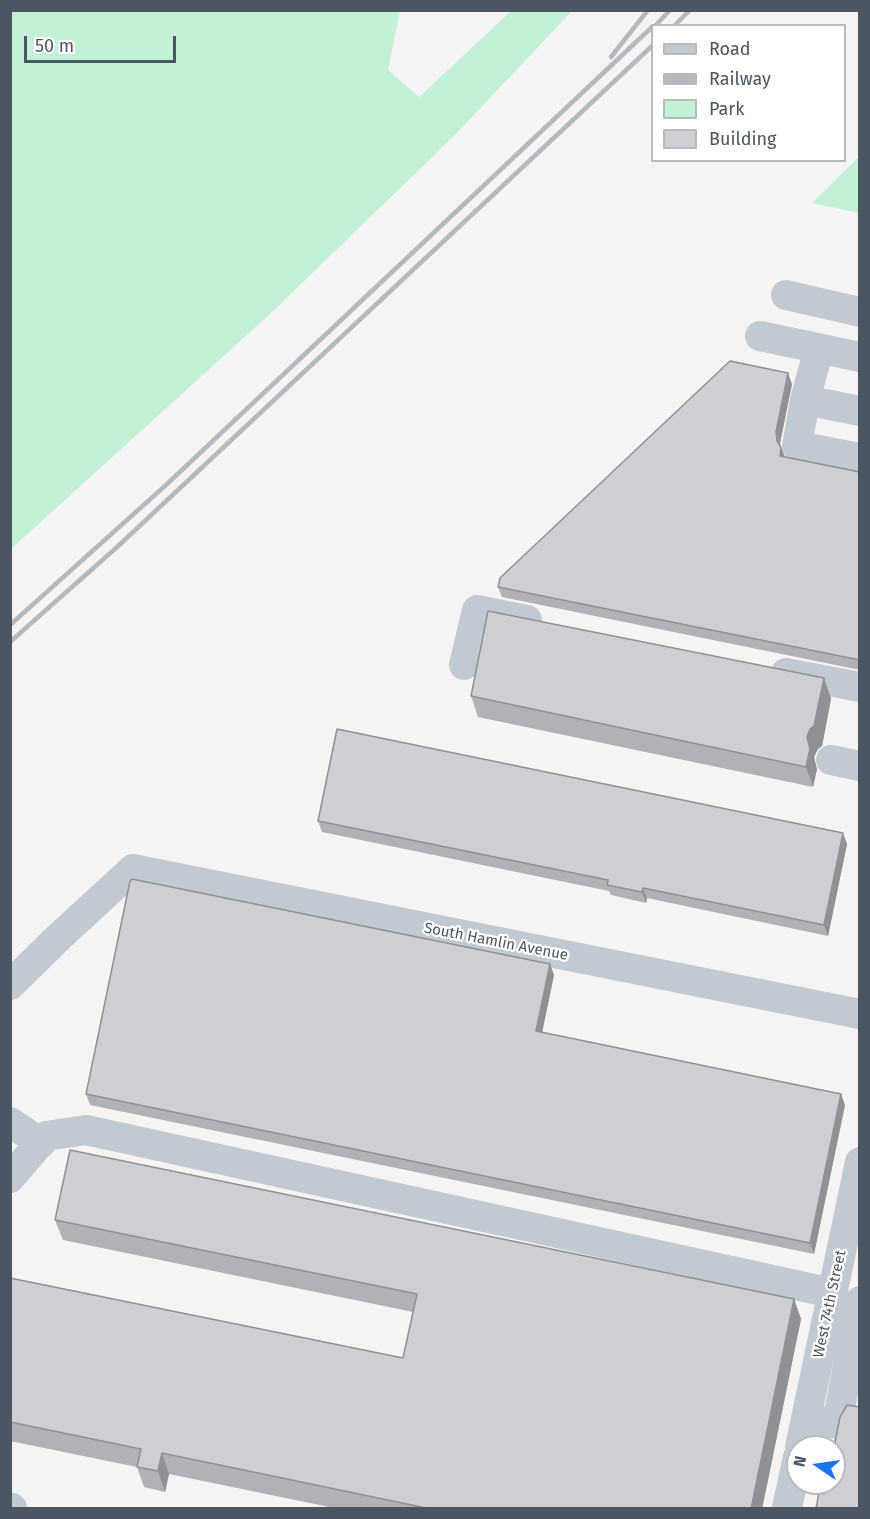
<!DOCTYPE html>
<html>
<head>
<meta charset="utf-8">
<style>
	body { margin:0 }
	#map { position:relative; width:870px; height:1519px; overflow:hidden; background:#f5f3f3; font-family:"Fira Sans",sans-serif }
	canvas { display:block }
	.frame { position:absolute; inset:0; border:12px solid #4a5661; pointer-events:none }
	.legend { position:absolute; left:651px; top:24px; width:195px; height:138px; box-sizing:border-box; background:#fff; border:2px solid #b7bbc0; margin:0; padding:8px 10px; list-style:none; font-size:18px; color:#4a5661 }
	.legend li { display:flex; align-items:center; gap:12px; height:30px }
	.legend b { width:30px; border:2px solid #b7bbc0 }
	.north { position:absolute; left:786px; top:1435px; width:60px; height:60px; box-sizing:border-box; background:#fff; border:2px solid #b7bbc0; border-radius:50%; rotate:283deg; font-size:16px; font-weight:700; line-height:24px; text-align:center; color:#4a5661 }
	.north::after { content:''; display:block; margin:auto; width:21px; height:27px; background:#1a73e8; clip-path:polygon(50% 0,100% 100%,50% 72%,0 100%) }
	.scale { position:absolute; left:24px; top:36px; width:152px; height:27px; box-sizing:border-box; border:3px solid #4a5661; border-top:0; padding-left:8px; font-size:18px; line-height:21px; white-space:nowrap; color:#4a5661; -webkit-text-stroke:4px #fff; paint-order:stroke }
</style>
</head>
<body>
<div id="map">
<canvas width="870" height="1519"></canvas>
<div class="frame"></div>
<ul class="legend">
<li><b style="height:8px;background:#c1cad2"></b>Road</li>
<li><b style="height:8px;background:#b5b8bd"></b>Railway</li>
<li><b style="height:16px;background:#c3f1d5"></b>Park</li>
<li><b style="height:16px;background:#cdcfd5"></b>Building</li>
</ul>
<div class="north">N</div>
<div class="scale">50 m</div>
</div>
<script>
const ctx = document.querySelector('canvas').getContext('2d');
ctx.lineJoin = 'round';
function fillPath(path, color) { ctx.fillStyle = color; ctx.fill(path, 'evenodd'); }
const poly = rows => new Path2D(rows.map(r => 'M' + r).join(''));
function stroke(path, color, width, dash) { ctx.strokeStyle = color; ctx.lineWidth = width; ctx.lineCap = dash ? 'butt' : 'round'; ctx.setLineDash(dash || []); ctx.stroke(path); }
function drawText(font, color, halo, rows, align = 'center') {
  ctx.font = font + ' "Fira Sans",sans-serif'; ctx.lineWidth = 4.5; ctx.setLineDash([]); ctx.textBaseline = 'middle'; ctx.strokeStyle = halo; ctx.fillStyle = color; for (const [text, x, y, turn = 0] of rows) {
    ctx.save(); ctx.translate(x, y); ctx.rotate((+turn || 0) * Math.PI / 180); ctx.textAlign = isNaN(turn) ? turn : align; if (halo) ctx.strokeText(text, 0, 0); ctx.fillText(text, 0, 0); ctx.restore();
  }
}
const green = poly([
	[11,10,400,11,388,70,419,97,511,11,572,11,455,135,270,314,11,549],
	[859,157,859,213,812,203]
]);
const minor = poly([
	[786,295,860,312],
	[760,336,860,357],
	[819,349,805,400,860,411],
	[805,400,797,446,860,458],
	[464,665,477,610,527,620],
	[786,673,860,687],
	[831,760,860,766],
	[10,985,59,937,133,869,860,1014],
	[10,1122,41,1143],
	[10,1178,46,1136,86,1130,832,1293],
	[806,1418,837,1424,860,1301],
	[800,1447,860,1162],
	[10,1508,12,1508],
	[787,1508,798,1457]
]);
const rail = poly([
	[655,26,670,10],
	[674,26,690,10],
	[611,57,648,10],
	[10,625,166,485,652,27],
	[10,642,116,548,652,46]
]);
const wall = poly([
	[792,384,780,443,785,457,860,472,860,670,502,597,498,587],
	[824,678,831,699,822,746,818,749,814,757,817,769,813,787,478,717,471,696],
	[318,821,847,844,828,936,647,898,646,903,611,895,609,891,322,832],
	[550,964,554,975,542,1033,845,1105,814,1254,90,1105,86,1094],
	[55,1220,794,1299,801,1319,762,1509,339,1509,169,1474,165,1492,144,1487,137,1467,10,1441,10,1278,403,1358,413,1312,63,1240]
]);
const shadedWall = poly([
	[788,373,792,384,780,443,781,451,781,448,785,458,780,456,776,432],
	[824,678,831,699,822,746,818,749,814,757,817,769,813,787,806,767,807,737],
	[843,833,847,844,828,936,824,925],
	[643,888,647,898,646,903,642,892],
	[550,964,554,975,540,1042,536,1031],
	[841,1094,845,1105,814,1254,810,1243],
	[794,1299,801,1319,762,1509,751,1509],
	[162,1453,169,1474,165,1492,158,1471]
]);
const building = poly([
	[730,361,788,373,776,432,777,441,781,448,780,456,860,472,860,660,498,587,500,578,730,361],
	[488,611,824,678,814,726,810,729,807,737,810,749,806,767,471,696,488,611],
	[337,729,843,833,824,925,643,888,642,892,607,885,608,880,318,821,337,729],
	[132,879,550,964,536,1031,841,1094,810,1243,86,1094,130,881,132,879],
	[70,1150,794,1299,751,1509,431,1509,162,1453,158,1471,137,1467,141,1449,10,1422,10,1278,403,1358,417,1294,55,1220,70,1150],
	[847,1405,860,1407,860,1509,816,1509,819,1492,824,1494,826,1483,834,1483,834,1447,840,1417,847,1405]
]);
const streetNames = [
	["South Hamlin Avenue",496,942,11],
	["West 74th Street",830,1304,-78]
];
fillPath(green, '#c3f1d5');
stroke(minor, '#c1cad2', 30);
stroke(rail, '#b5b8bd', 4.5);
fillPath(wall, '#b0b2b7');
fillPath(shadedWall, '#909195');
fillPath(building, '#cdcfd5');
stroke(building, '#909195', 1.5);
drawText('15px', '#4a5661', '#fff', streetNames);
</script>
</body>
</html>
